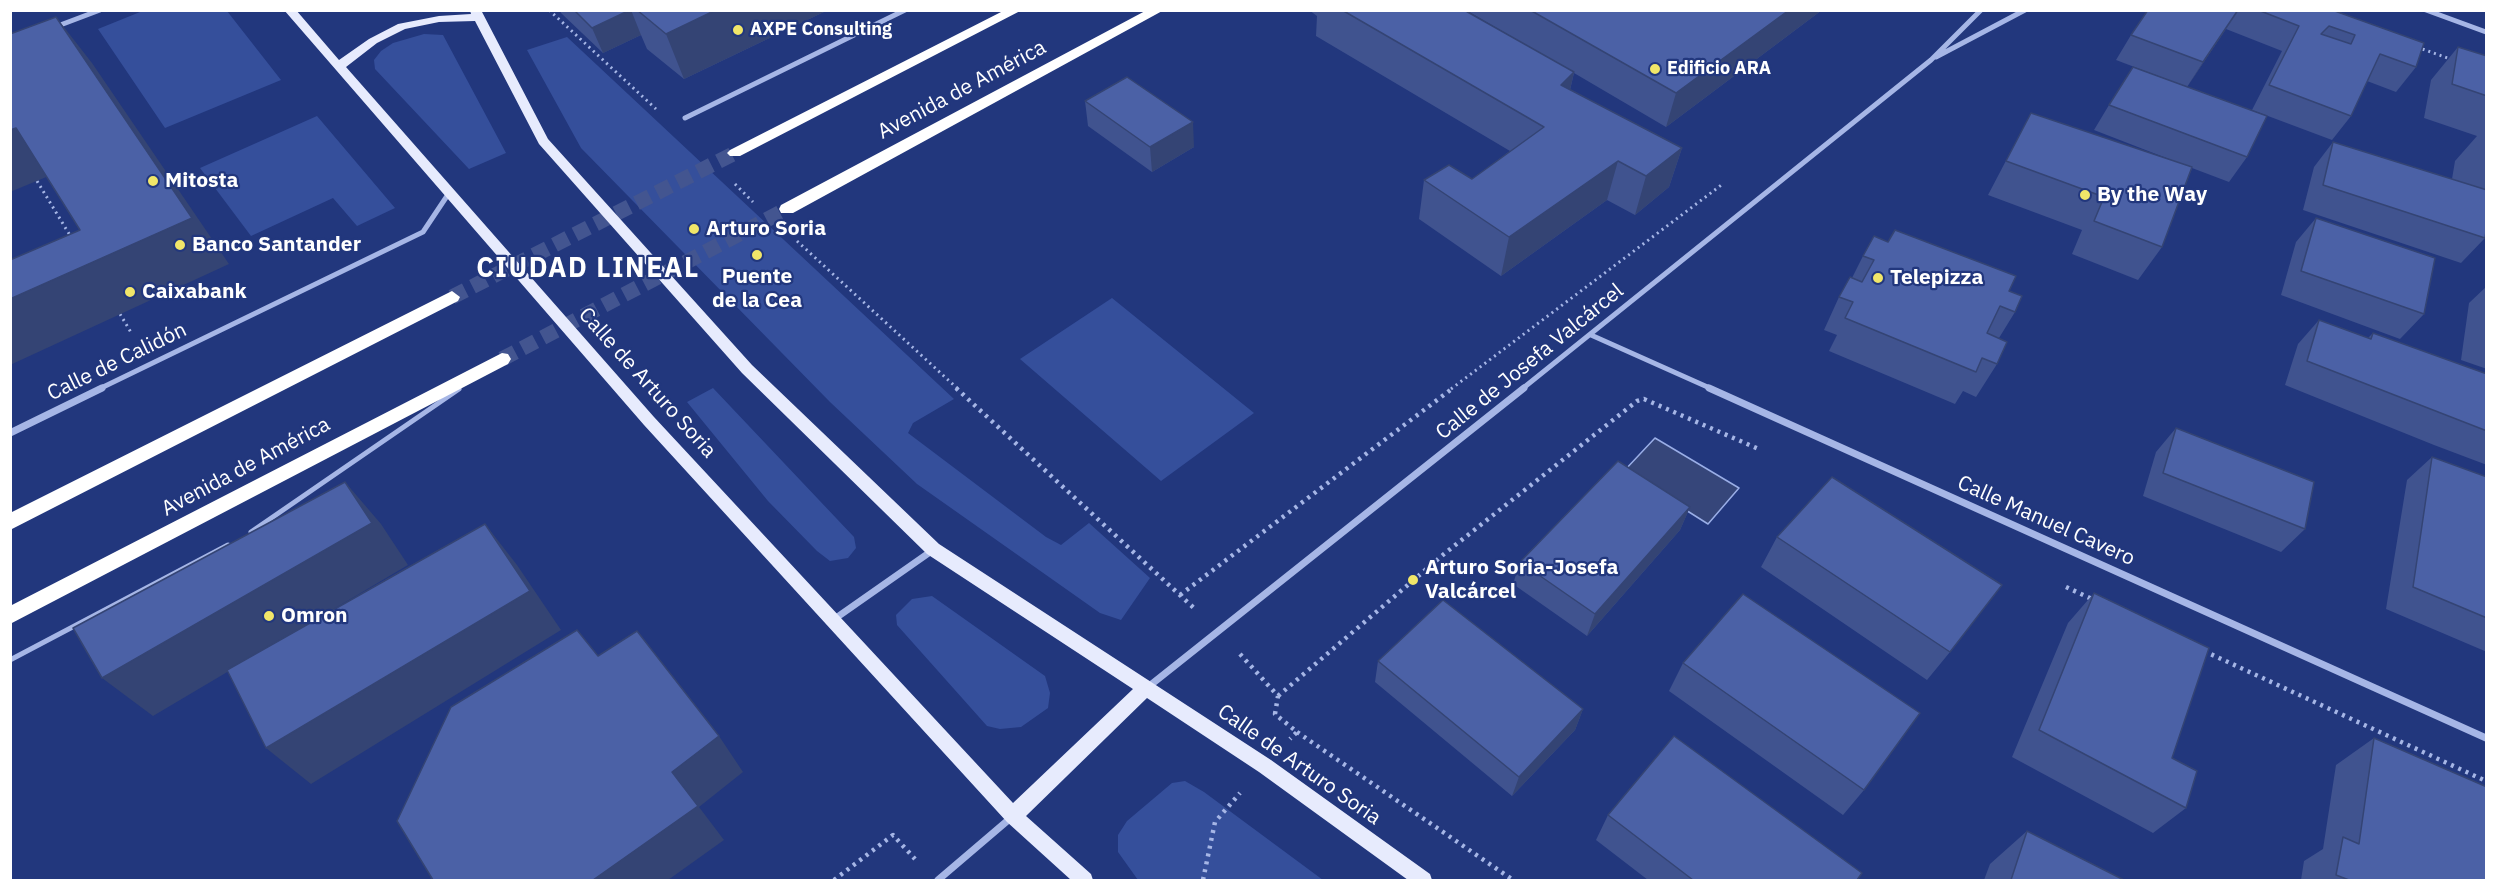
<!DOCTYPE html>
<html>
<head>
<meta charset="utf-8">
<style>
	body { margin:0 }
	#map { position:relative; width:2497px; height:891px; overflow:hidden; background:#22377d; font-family:"IBM Plex Sans",sans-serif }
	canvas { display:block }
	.frame { position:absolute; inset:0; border:12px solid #fff; pointer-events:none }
</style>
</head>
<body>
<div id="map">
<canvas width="2497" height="891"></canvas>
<div class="frame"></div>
</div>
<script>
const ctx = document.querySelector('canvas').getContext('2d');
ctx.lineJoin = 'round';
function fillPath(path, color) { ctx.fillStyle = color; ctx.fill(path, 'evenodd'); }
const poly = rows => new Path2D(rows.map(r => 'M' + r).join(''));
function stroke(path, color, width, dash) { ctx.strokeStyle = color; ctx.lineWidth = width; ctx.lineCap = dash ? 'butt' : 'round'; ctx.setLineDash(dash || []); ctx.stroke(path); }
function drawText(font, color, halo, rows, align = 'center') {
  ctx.font = font + ' "IBM Plex Sans",sans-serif'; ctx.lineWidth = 4.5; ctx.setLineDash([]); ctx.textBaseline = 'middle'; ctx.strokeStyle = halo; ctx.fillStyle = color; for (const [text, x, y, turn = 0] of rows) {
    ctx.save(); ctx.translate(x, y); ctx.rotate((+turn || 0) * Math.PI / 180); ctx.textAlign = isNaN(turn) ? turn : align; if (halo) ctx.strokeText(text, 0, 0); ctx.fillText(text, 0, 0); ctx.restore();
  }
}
const green = poly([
	[145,10,227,11,281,80,165,128,98,29],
	[424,34,443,35,506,153,469,169,375,69,374,60,381,51,393,43],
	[567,37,954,399,913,423,908,433,1046,537,1061,545,1089,523,1150,578,1121,620,1100,613,917,484,830,402,581,148,527,50],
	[317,116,395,208,357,226,333,198,251,236,200,168],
	[1112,298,1254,413,1161,481,1020,359],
	[713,388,854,537,856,548,848,558,830,561,817,551,768,501,687,402],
	[932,596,1045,676,1050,693,1048,708,1021,727,1000,729,987,726,897,625,896,615,912,599],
	[1185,781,1204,792,1323,880,1138,880,1118,852,1118,835,1127,821,1172,783]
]);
const water = poly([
	[1655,438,1739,488,1708,524,1624,471,1655,438]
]);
const highwayTunnel = poly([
	[452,297,735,153],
	[502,359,787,209]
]);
const pathFar1 = poly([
	[549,10,656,109],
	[2417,47,2453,60],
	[37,181,71,237],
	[735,184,753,202],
	[797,241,958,389],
	[120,314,132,334],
	[1451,389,1724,183]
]);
const path = poly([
	[956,388,1195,609],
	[2066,587,2094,600],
	[1180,595,1453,388],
	[2204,651,2486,781],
	[1240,654,1278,696,1275,714,1297,732,1290,739],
	[1278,696,1444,554,1637,401,1644,399,1761,450],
	[1297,732,1513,880],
	[834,880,893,835,915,859],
	[1203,880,1215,822,1240,793]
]);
const lane = poly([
	[251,532,459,389],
	[10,660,228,545]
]);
const streetFar1 = poly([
	[2426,10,2486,32],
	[55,27,100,10],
	[1936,57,2025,10],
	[685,118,905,10],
	[1591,335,1712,389],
	[99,389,423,232,449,193],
	[1522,389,1931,60,1981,10]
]);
const street = poly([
	[1709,388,2486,738],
	[10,433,102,388],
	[833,620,933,550],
	[1148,687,1524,388],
	[938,880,1013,816]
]);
const primary = poly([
	[284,10,296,10,339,60,369,39,398,24,439,16,471,14,470,10,481,10,548,139,752,365,939,544,1271,760,1430,874,1432,880,1408,880,1259,772,1147,698,1026,816,1091,874,1093,880,1071,880,1007,822,644,425,284,10],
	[475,21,539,144,742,373,927,554,1133,689,1013,803,654,417,346,67,377,43,405,29,439,22,475,21]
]);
const highway = poly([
	[1005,10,1022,10,740,156,730,156,727,153,730,150,1005,10],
	[1147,10,1164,10,793,213,781,213,779,209,781,205,1147,10],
	[452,291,460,297,458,301,10,530,10,513,452,291],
	[502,353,508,354,511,359,508,364,10,624,10,606,502,353]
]);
const wall = poly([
	[560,10,828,10,684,79,647,49,641,35,603,53,561,13],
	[1309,10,1464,10,1524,44,1466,10,1822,10,1666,127,1574,73,1570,90,1682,148,1669,187,1635,215,1607,200,1501,276,1419,219,1424,180,1472,179,1510,151,1316,36,1317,16],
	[2148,10,2332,10,2416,67,2396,92,2367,81,2351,116,2332,140,2252,110,2282,51,2226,29,2187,87,2116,60,2131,35],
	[2458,47,2487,56,2487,225,2485,238,2461,263,2303,210,2314,167,2333,142,2452,179,2455,161,2477,136,2424,118,2431,80],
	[1085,101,1194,147,1152,172,1088,126],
	[2109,105,2247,157,2229,182,2192,168,2162,247,2138,280,2072,254,2082,230,1988,195,2031,113,2174,161,2094,130],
	[2316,218,2424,314,2400,339,2281,295,2296,242],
	[1863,256,2009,291,2015,312,1999,338,1997,364,1976,397,1963,391,1955,404,1829,351,1837,335,1824,330,1839,297,1852,278],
	[2487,286,2487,369,2461,360,2469,303],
	[2319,320,2368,338,2373,333,2487,374,2487,465,2434,445,2285,385,2298,344],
	[2176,428,2305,529,2281,552,2143,496,2156,452],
	[2432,457,2487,477,2487,652,2386,609,2407,480],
	[1690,507,1680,530,1587,636,1513,584,1520,562],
	[1777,537,1950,652,1927,680,1761,567],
	[2094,593,2172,758,2186,808,2153,833,2012,757,2068,623],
	[1378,661,1583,709,1575,730,1512,796,1375,682],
	[1683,663,1864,790,1843,815,1669,691],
	[2374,738,2487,880,2301,880,2304,861,2323,849,2336,765],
	[1608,815,1857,880,1648,880,1596,840],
	[2027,831,2124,880,1984,880,1990,864]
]);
const shadedWall = poly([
	[631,10,641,35,603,53,592,28],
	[716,10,828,10,684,79,666,34],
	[1789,10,1822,10,1666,127,1676,93],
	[2239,10,2226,29,2187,87,2203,62],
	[56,17,92,63,229,264,10,365,10,299,192,218],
	[1574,72,1565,112,1561,85],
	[1193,122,1194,147,1152,172,1150,147],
	[16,128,56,173,10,192,10,130],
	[1682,148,1669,187,1635,215,1646,176],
	[1618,161,1607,200,1501,276,1509,237],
	[345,482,381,524,408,565,153,716,102,678],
	[1690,507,1680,530,1587,636,1595,614],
	[485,524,517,565,561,630,311,784,266,748],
	[1583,709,1575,730,1512,796,1519,777],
	[719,736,743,772,699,807,724,840,668,880,593,880,672,772]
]);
const building = poly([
	[574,10,630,10,592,28,574,10],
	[637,10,716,10,666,34,637,10],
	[1342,10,1464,10,1574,72,1561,85,1682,148,1646,176,1618,161,1509,237,1424,180,1449,165,1472,179,1544,127,1342,10],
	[1530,10,1789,10,1676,93,1530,10],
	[2148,10,2238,10,2203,62,2131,35,2148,10],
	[2258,10,2332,10,2424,43,2416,67,2380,54,2351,116,2269,85,2299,26,2258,10],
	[2329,26,2355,35,2351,44,2321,34,2329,26],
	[56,17,192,218,10,299,10,260,80,230,16,128,10,130,10,34,56,17],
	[2458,47,2487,56,2487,96,2452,84,2458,47],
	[2133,67,2267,116,2247,157,2109,105,2133,67],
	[1127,77,1193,122,1150,147,1085,101,1127,77],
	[2031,113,2192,167,2162,247,2094,221,2104,197,2006,161,2031,113],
	[2333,142,2487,190,2487,225,2485,238,2323,185,2333,142],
	[2316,218,2435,258,2424,314,2301,271,2316,218],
	[1895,230,2016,276,2009,291,2022,296,2015,312,2000,306,1987,333,2007,342,1997,364,1982,358,1976,372,1845,318,1853,302,1839,297,1850,277,1862,282,1874,260,1863,256,1874,236,1888,242,1895,230],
	[2319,320,2371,339,2373,333,2487,374,2487,431,2307,361,2319,320],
	[2176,428,2314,482,2305,529,2163,473,2176,428],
	[2432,457,2487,477,2487,618,2413,587,2432,457],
	[1618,461,1690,507,1595,614,1520,562,1618,461],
	[1832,477,2002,585,1950,652,1777,537,1832,477],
	[345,482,372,523,102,678,73,628,345,482],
	[485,524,530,591,266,748,227,670,485,524],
	[2094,593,2209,648,2172,758,2197,771,2186,808,2039,730,2094,593],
	[1743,594,1920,713,1864,790,1683,663,1743,594],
	[1443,600,1583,709,1519,777,1378,661,1443,600],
	[577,630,598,656,637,631,719,736,672,772,698,806,593,880,433,880,397,821,451,707,577,630],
	[1674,736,1862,873,1857,880,1693,880,1608,815,1674,736],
	[2374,738,2487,787,2487,880,2349,880,2336,875,2343,837,2359,844,2374,738],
	[2027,831,2124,880,2011,880,2027,831]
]);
const markers = [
	[738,30,6,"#f1e669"],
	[1655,69,6,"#f1e669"],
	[153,181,6,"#f1e669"],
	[2085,195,6,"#f1e669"],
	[694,229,6,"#f1e669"],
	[180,245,6,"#f1e669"],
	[757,255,6,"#f1e669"],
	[1878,278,6,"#f1e669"],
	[130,292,6,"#f1e669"],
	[1413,580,6,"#f1e669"],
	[269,616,6,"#f1e669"]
];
const farPoinames = [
	["AXPE Consulting",750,30],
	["Edificio ARA",1667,69]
];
const streetNames = [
	["Avenida de América",962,90,-28],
	["Calle de Calidón",117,362,-26],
	["Calle de Josefa Valcárcel",1530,362,-39],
	["Calle de Arturo Soria",647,383,48],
	["Avenida de América",246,467,-28],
	["Calle Manuel Cavero",2046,521,24],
	["Calle de Arturo Soria",1299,765,35]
];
const poiNames = [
	["Mitosta",165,181],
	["By the Way",2097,195],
	["Arturo Soria",706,229],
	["Banco Santander",192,245],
	["Puente",757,277,"center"],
	["de la Cea",757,301,"center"],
	["Telepizza",1890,278],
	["Caixabank",142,292],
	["Arturo Soria-Josefa",1425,568],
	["Valcárcel",1425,592],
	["Omron",281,616]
];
const districtNames = [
	["CIUDAD LINEAL",588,269]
];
fillPath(green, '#354f9b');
fillPath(water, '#36467a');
stroke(water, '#9aaee7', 1.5);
stroke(highwayTunnel, '#435590', 15, [15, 8]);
stroke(pathFar1, '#a6b6e6', 3, [2, 4]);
stroke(path, '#a6b6e6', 4.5, [3, 5]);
stroke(lane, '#a6b6e6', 5);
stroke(streetFar1, '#a6b6e6', 5);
stroke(street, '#a6b6e6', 7);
fillPath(primary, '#e7ebfd');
fillPath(highway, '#fff');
fillPath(wall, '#40538f');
fillPath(shadedWall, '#344474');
fillPath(building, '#4b61a6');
stroke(building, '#344474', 1.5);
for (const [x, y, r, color] of markers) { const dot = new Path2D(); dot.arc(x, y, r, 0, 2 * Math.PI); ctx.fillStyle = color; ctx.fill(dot); stroke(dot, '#22377d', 2); }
drawText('bold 18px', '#fff', '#22377d', farPoinames, 'left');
drawText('21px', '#fff', '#22377d', streetNames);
drawText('bold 21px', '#fff', '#22377d', poiNames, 'left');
ctx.letterSpacing = '1.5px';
drawText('bold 27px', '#fff', '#22377d', districtNames);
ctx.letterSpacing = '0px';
</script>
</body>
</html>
